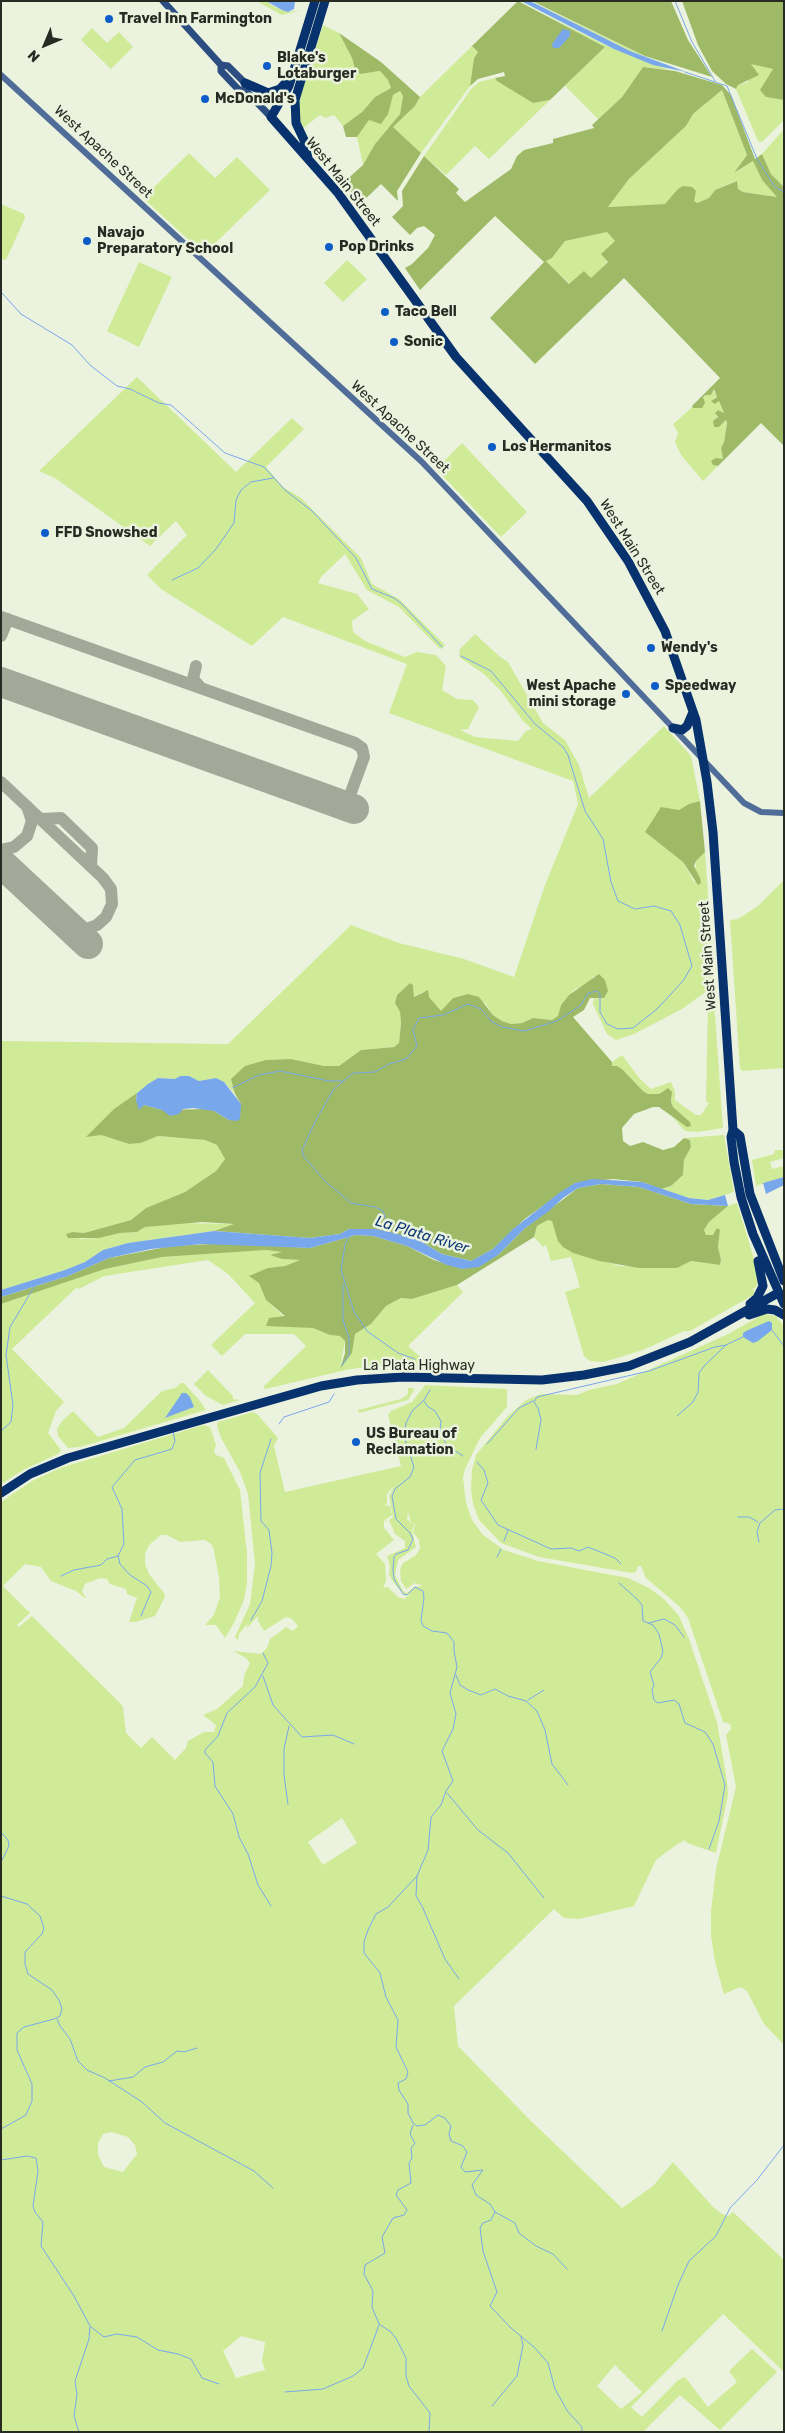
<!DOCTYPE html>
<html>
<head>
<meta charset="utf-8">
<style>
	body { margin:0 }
	#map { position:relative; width:785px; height:2433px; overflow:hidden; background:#ebf3de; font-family:Rubik,sans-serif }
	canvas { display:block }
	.frame { position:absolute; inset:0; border:2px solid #282b24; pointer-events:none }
	.north { position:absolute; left:20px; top:20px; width:50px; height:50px; -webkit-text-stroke:4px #ebf3de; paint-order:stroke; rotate:225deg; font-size:14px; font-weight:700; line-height:20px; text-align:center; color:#282b24 }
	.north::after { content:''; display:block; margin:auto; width:18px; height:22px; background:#282b24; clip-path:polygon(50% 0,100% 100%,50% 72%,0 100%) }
</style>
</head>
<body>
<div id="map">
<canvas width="785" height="2433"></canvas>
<div class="frame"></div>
<div class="north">N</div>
</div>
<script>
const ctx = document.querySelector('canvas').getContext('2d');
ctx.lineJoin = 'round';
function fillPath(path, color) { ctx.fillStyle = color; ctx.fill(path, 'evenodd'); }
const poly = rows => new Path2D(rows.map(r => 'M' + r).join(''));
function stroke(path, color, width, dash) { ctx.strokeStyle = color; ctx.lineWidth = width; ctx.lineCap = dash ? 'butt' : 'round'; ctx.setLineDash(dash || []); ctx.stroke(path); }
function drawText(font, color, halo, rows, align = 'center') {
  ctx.font = font + ' Rubik,sans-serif'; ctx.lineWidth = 5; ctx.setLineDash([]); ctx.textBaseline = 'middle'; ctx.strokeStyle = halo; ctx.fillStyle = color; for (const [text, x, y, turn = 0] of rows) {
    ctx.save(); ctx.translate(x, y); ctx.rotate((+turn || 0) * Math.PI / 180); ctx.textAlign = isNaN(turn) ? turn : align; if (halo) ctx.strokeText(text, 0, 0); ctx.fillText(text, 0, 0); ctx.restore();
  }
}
const green = poly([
	[256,1,266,1,275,7,288,12,302,10,282,15],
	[517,1,614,49,670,70,643,67,622,97,598,119,565,86,605,47],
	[530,1,645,56,672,66,630,51],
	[323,25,339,33,352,58,355,69,360,74,380,71,388,80,391,88,375,97,362,112,343,126,334,115,325,118,320,115,302,129,298,119,297,107],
	[92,28,107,43,119,32,133,47,111,69,81,40],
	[472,46,478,52,474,58,470,86,421,153,393,127,415,106,420,97],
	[750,63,773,69,766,97,784,100,784,120,762,142,758,141,736,89,738,85,748,82],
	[495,78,533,103,550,100,489,159,475,146,446,175,424,156,471,89,479,82],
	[722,90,747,155,735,173,753,161,762,180,778,197,743,192,738,189,736,181,715,190,709,198,697,203,672,197,666,204,608,207,629,179,686,126,693,114],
	[400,91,403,96,400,114,375,144,363,165,357,137,369,120,390,104,393,95],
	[784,129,784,187,771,174,762,154],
	[189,153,215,178,237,157,270,190,204,254,143,198],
	[1,204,24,214,25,218,6,260,1,259],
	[607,232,615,241,608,261,591,279,570,284,546,261,552,258,565,241],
	[347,260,367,279,343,302,324,283],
	[139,262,172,277,139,347,107,331],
	[137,377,236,472,292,418,304,429,266,467,283,487,301,498,361,558,372,584,399,599,445,645,442,649,438,647,399,607,367,590,345,554,321,577,318,583,357,594,369,609,352,621,353,632,365,641,405,657,417,652,436,655,446,666,442,690,457,699,473,700,479,707,468,729,460,730,475,737,518,741,526,731,532,729,523,721,500,690,484,674,459,657,460,649,475,634,499,656,508,662,543,723,565,740,579,765,589,798,664,726,691,756,700,801,689,804,645,832,683,862,695,883,696,861,705,852,714,982,711,988,682,1009,634,1034,616,1040,607,1034,593,1004,594,998,598,999,594,976,589,983,574,990,561,1005,559,1016,552,1020,533,1018,522,1023,511,1024,502,1021,493,1015,486,1004,468,994,453,998,441,1012,424,991,414,997,413,985,410,983,397,995,395,1002,400,1012,401,1023,399,1043,394,1047,361,1050,339,1066,324,1066,291,1059,266,1060,232,1079,235,1094,224,1082,216,1078,199,1081,189,1076,180,1076,175,1079,158,1078,137,1093,101,1135,129,1144,141,1143,158,1136,205,1140,217,1145,225,1159,216,1171,185,1192,146,1208,131,1220,84,1233,73,1232,80,1239,98,1238,120,1233,137,1232,145,1227,178,1223,236,1224,214,1231,128,1243,103,1250,85,1262,65,1270,1,1290,1,1041,228,1044,351,925,399,943,464,959,514,977,545,885,578,804,573,781,389,713,407,664,283,617,252,646,161,589,147,575,187,535,176,521,150,546,55,478,39,471],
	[713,389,717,397,712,399,719,401,724,414,718,410,716,414,719,427,727,420,724,442,721,448,723,459,713,465,718,466,703,481,681,455,675,442,678,433,673,424,706,395,711,395],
	[462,443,527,512,501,537,436,469],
	[784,880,784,1068,743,1071,740,1069,730,920,738,919,758,906],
	[708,998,714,1001,723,1128,698,1132,685,1131,670,1115,677,1121,690,1122,673,1107,671,1102,672,1097,664,1090,659,1094,648,1094,643,1091,623,1070,612,1066,612,1062,622,1055,640,1079,651,1089,671,1082,675,1091,675,1100,696,1115,701,1115,709,1103,706,1102],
	[724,1135,734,1192,708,1200,689,1198,661,1189,671,1186,683,1175,684,1160,691,1147,690,1140,684,1138],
	[775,1150,784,1150,784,1158,770,1162,772,1169,784,1166,784,1177,756,1186,752,1160,774,1154],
	[737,1203,759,1275,757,1286,753,1289,755,1294,690,1331,684,1331,643,1350,604,1362,590,1361,584,1356,565,1292,580,1287,571,1257,551,1261,546,1245,543,1247,534,1237,537,1226,548,1220,552,1221,555,1228,573,1253,620,1266,676,1268,691,1261,720,1265,721,1260,718,1247,720,1230,713,1235,706,1235,704,1230,709,1222,728,1206],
	[266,1250,284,1252,271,1255,282,1259,302,1260,285,1266,268,1268,259,1283,266,1300,294,1326,313,1328,330,1335,340,1336,345,1341,340,1368,352,1353,355,1334,371,1324,386,1306,401,1298,412,1299,457,1285,463,1292,408,1346,425,1361,457,1362,458,1365,391,1369,387,1365,350,1369,265,1389,263,1387,306,1346,294,1334,245,1334,222,1356,211,1345,255,1303,228,1274,208,1260,104,1276,79,1289,77,1287,12,1349,64,1402,56,1411,48,1433,61,1450,58,1454,25,1469,1,1484,1,1304,105,1269,162,1257],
	[764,1314,776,1316,784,1326,784,2045,764,2024,747,1991,740,1987,724,1994,715,1962,711,1936,711,1911,716,1869,736,1787,726,1735,731,1729,730,1724,723,1722,688,1618,680,1607,646,1578,641,1566,638,1566,636,1572,632,1573,539,1557,501,1543,479,1520,473,1504,471,1489,472,1470,476,1455,507,1417,526,1400,541,1394,577,1395,589,1390,617,1384,726,1335],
	[208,1370,233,1396,233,1399,240,1400,223,1405,206,1396,194,1384],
	[181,1383,184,1383,200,1401,206,1410,80,1447,68,1448,58,1436,57,1429,62,1421,73,1411,98,1437,124,1428,162,1391,175,1388],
	[425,1385,507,1389,507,1407,480,1438,465,1469,463,1477,466,1503,472,1520,483,1535,504,1550,538,1561,628,1578,649,1588,664,1599,679,1616,689,1639,717,1722,727,1781,728,1795,716,1853,687,1843,685,1840,676,1845,656,1860,634,1906,579,1919,564,1918,554,1909,454,2006,458,2046,530,2120,622,2208,653,2186,673,2162,713,2207,722,2214,728,2216,733,2212,784,2260,784,2372,723,2314,631,2407,642,2417,678,2380,685,2377,708,2407,737,2382,729,2371,752,2349,777,2372,720,2430,680,2395,643,2432,1,2432,1,1502,32,1481,60,1468,203,1425,210,1427,216,1445,214,1451,216,1455,224,1458,240,1490,247,1553,247,1583,244,1600,234,1623,225,1638,216,1625,205,1625,214,1615,220,1597,219,1578,214,1551,212,1545,205,1540,180,1542,167,1535,161,1535,149,1545,145,1554,145,1564,149,1574,164,1593,165,1597,155,1616,136,1622,129,1622,137,1598,127,1594,126,1589,110,1584,107,1579,100,1578,85,1584,82,1591,86,1599,76,1591,51,1581,41,1567,25,1564,3,1586,30,1613,17,1625,19,1627,32,1616,120,1703,123,1707,126,1733,141,1748,152,1737,175,1760,186,1748,188,1741,204,1732,214,1732,216,1725,203,1715,217,1709,243,1686,244,1676,250,1663,246,1658,233,1651,261,1654,267,1648,270,1639,281,1631,286,1627,293,1631,298,1626,292,1619,286,1617,264,1631,258,1621,258,1616,246,1629,248,1623,239,1634,238,1641,235,1637,250,1604,255,1564,248,1494,240,1472,221,1438,217,1426,218,1422,253,1412,257,1414,278,1438,274,1446,285,1492,401,1466,388,1415,391,1411,412,1402],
	[394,1486,389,1496,393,1517,389,1520,395,1534,405,1541,405,1548,387,1556,390,1566,389,1575,394,1583,405,1596,411,1594,404,1599,398,1597,388,1587,383,1588,386,1581,385,1564,376,1554,394,1540,384,1528,384,1519,387,1523,386,1519,392,1515,390,1506,384,1505,387,1504,387,1494],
	[408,1512,411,1522,415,1525,413,1532,419,1540,420,1549,415,1556,403,1563,400,1569,401,1581,406,1589,415,1583,423,1586,414,1587,407,1593,403,1591,395,1575,398,1560,416,1547,412,1531,414,1525,407,1519],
	[342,1818,357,1843,323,1865,308,1842],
	[111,2132,128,2137,135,2145,137,2154,123,2172,104,2167,98,2155,98,2143,103,2134],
	[241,2336,265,2342,262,2361,265,2370,236,2378,223,2351],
	[615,2365,642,2392,621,2409,597,2386],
	[408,1388,414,1388,414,1390,408,1400,359,1413,358,1410,401,1399,408,1394]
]);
const forest = poly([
	[518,1,605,47,550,100,533,103,497,81,495,78,505,76,504,72,478,79,470,86,474,58,478,52,472,46],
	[532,1,671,1,688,40,712,77,645,56],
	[682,1,784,1,784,100,766,97,760,90,773,69,751,64,759,75,738,85,736,89,726,84,712,71,698,45],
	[339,33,381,62,420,97,415,106,393,127,421,153,397,191,398,201,381,184,360,204,343,183,363,165,375,144,400,114,403,96,400,91,393,95,388,114,381,124,369,120,357,137,346,137,343,126,362,112,375,97,391,88,388,80,380,71,360,74,355,69,352,58],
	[643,67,675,71,722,85,731,95,755,159,762,154,771,174,784,187,784,446,761,423,718,466,713,465,711,461,716,458,723,459,721,448,724,442,727,423,726,420,719,427,714,427,713,421,718,417,715,413,718,410,724,413,719,401,715,404,711,401,717,397,714,389,711,395,706,395,703,397,705,403,702,408,693,408,692,406,720,378,624,278,535,364,490,318,544,262,495,216,420,290,405,268,412,264,428,248,435,235,424,226,417,228,410,235,392,217,403,206,402,191,424,156,459,189,456,193,465,202,511,169,517,156,524,150,553,143,553,139,594,128,592,125,622,97],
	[722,90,747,155,734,173,753,161,762,180,777,197,743,192,738,189,737,181,715,190,709,198,697,203,694,201,696,191,692,187,683,186,678,189,665,204,608,207,629,179,686,126,693,114],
	[607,232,615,241,601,254,608,262,591,278,584,271,569,284,546,261,552,258,565,241],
	[700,801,705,852,696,861,694,866,700,878,701,883,698,885,683,862,645,832,661,807,679,810,689,804],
	[599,974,605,980,608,991,604,998,590,998,584,1010,573,1017,612,1062,612,1066,617,1066,623,1070,643,1091,648,1094,659,1094,668,1088,672,1092,671,1102,673,1107,690,1122,691,1126,687,1127,659,1107,653,1107,634,1114,622,1128,623,1141,630,1146,643,1142,663,1150,674,1147,684,1138,690,1140,691,1147,684,1160,683,1175,671,1186,661,1189,642,1182,613,1179,575,1183,526,1218,493,1249,471,1261,442,1254,415,1238,349,1229,340,1234,310,1238,214,1231,234,1224,202,1222,145,1227,137,1232,120,1233,99,1238,68,1238,66,1234,73,1232,84,1233,131,1220,146,1208,185,1192,216,1171,225,1159,217,1145,205,1140,158,1136,141,1143,129,1144,101,1135,86,1137,114,1109,137,1093,136,1100,144,1105,162,1110,205,1109,214,1111,229,1120,241,1104,235,1094,231,1079,245,1066,266,1060,291,1059,324,1066,339,1066,361,1050,394,1047,399,1043,401,1023,400,1012,395,1003,397,995,410,983,413,985,414,997,428,990,429,997,441,1011,453,998,468,994,479,997,493,1015,502,1021,511,1024,522,1023,533,1018,552,1020,558,1016,561,1005,569,995],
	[601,1184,639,1187,691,1204,728,1206,709,1222,704,1230,706,1235,713,1235,717,1228,720,1230,718,1247,721,1260,720,1265,691,1261,677,1268,639,1268,599,1261,573,1253,563,1247,558,1241,552,1221,548,1220,537,1226,534,1237,457,1285,412,1299,401,1298,386,1306,371,1324,355,1334,352,1353,340,1369,345,1353,345,1341,340,1336,330,1335,313,1328,266,1326,269,1318,285,1316,266,1300,259,1283,249,1276,268,1268,285,1266,300,1260,282,1259,270,1255,282,1252,266,1250,162,1257,105,1269,1,1304,1,1297,68,1276,109,1258,171,1246,229,1243,310,1248,356,1235,373,1236,407,1246,434,1260,462,1269,498,1255,524,1229,578,1188]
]);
const water = poly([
	[266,1,295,1,294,9,288,12,282,10],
	[521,1,530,1,630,51,686,72,653,65,614,49],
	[563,29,570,31,570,36,559,48,553,48,552,44],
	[180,1076,189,1076,199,1081,216,1078,224,1082,241,1104,240,1119,237,1121,229,1120,214,1111,193,1108,183,1109,179,1114,170,1116,162,1110,144,1105,139,1110,136,1100,137,1093,148,1084,158,1078,175,1079],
	[784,1177,784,1185,766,1194,763,1183],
	[592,1179,642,1182,689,1198,708,1200,725,1195,728,1206,691,1204,639,1187,601,1184,578,1188,563,1198,549,1211,524,1229,498,1255,479,1267,462,1269,447,1265,407,1246,373,1236,356,1235,310,1248,202,1244,151,1249,109,1258,68,1276,1,1297,1,1290,65,1270,85,1262,103,1250,128,1243,214,1231,310,1238,340,1234,349,1229,376,1229,415,1238,442,1254,471,1261,493,1249,512,1230,559,1193,575,1183],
	[769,1321,772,1323,772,1330,758,1341,753,1343,743,1337,743,1333,748,1330],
	[182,1393,186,1393,190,1397,194,1407,165,1418]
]);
const stream = poly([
	[675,1,692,42,715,81],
	[685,72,727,86,757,159,775,187,784,192],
	[1,292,21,314,72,345,90,365,117,386,130,389,159,403,171,405,225,453,264,467,285,490,312,511,356,558,372,589,394,598,402,604,442,647],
	[172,580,198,568,216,549,234,523,236,500,241,490,251,482,273,478],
	[232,1088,259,1075,280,1071,329,1081,343,1081],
	[390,1233,383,1211,375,1207,351,1203,326,1182,304,1157,302,1150,315,1122,333,1090,353,1073,375,1072,389,1064,406,1059,417,1046,413,1030,419,1018,443,1015,468,1004,481,1009,492,1022,502,1027,524,1031,557,1021,581,1005,588,993,597,991,600,994,600,1012,607,1024,618,1029,633,1028,657,1009,683,981,692,966,680,925,671,911,654,906,635,909,618,901,611,882,603,839,585,811,568,755,563,747,535,724,491,671,461,656],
	[349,1236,345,1245,341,1270,354,1312,367,1331,398,1353,415,1359],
	[771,1329,784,1346],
	[342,1365,349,1355,349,1338,343,1320,343,1284],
	[430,1390,424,1400,412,1411,406,1423,404,1436,414,1467,410,1477,395,1489,392,1496,396,1519,410,1533,413,1539,408,1550,396,1554,394,1557,393,1570,394,1579,403,1594,407,1595,415,1587,423,1591,424,1598,421,1620,423,1626,432,1631,447,1633,454,1642,454,1651,457,1667,450,1693,456,1714,453,1729,442,1751,453,1781,446,1791,441,1805,431,1817,428,1850,417,1876,388,1907,376,1914,368,1930,364,1942,364,1953,380,1973,386,1997,398,2020,396,2047,408,2072,406,2079,398,2083,399,2090,408,2104,408,2113,413,2123,417,2126,425,2125,438,2115,445,2118,451,2126,449,2134,451,2141,463,2146,467,2152,461,2167,465,2172,483,2170,472,2185,476,2195,490,2204,495,2212,491,2220,483,2223,480,2228,483,2251,497,2292,490,2306,511,2328,534,2347,548,2363,555,2389,568,2412,582,2427,582,2432],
	[424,1401,427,1406,435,1411,441,1421,440,1429,445,1442,451,1448,463,1456],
	[677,1416,693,1402,698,1392,699,1373,705,1365,726,1345,743,1337],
	[279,1424,284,1417,329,1402,334,1394],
	[1,1431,11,1422,13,1405,6,1355,10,1327,34,1287],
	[487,1444,519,1408,533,1401],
	[536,1449,541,1420,538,1408,534,1402,537,1397,649,1371,715,1347,726,1345],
	[477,1462,484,1470,488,1483,481,1500,498,1525,551,1549,571,1548,579,1551,588,1547,615,1558,621,1564],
	[738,1517,749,1517,758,1522],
	[504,1541,508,1530],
	[759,1542,757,1532,760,1523,775,1510,784,1509],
	[497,1557,501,1549],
	[61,1576,74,1570,101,1565,107,1559,118,1556],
	[619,1583,637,1599,642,1605,643,1621,653,1625,659,1634,663,1651,661,1658,650,1672,654,1685,652,1690,654,1700,658,1703,674,1700,679,1704,685,1723,705,1732,713,1744,725,1785,719,1821,709,1849],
	[141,1616,151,1592,147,1586,130,1575,120,1564,118,1556,124,1544,122,1509,112,1487,135,1460,172,1449,175,1441,173,1432],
	[251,1620,262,1601,271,1566,272,1553,269,1530,261,1521,260,1473,271,1439],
	[649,1623,664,1619,675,1625,684,1637],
	[263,1653,268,1663,255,1687,227,1713,218,1736,205,1750,205,1753,213,1762,215,1786,233,1814,239,1837,248,1854,258,1885,271,1906],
	[456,1675,460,1685,468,1690,481,1695,495,1689,508,1696,526,1701,537,1711,545,1730,552,1764,568,1785],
	[263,1676,273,1705,302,1737,333,1735,354,1744],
	[528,1700,544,1690],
	[447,1793,478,1830,508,1853,544,1898],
	[288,1804,284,1775,284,1749,289,1726],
	[1,1832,8,1840,9,1846,1,1862],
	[417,1876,416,1896,422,1906,445,1959,459,1979],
	[1,1896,27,1904,40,1916,44,1928,42,1934,25,1952,25,1964,28,1974,52,1990,59,2000,62,2009,60,2016,54,2019,24,2027,17,2033,17,2050,32,2084,32,2101,26,2115,1,2129],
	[57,2019,60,2026,70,2039,78,2061,87,2070,105,2078,142,2102,165,2123,254,2171,273,2188],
	[109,2081,133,2077,145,2067,163,2062,177,2051,184,2052,197,2048],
	[413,2125,410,2134,415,2143,411,2148,412,2158,409,2163,411,2183,398,2190,396,2195,407,2210,404,2215,393,2218,382,2237,385,2253,365,2265,364,2274,373,2291,372,2307,379,2324,391,2332,397,2340,406,2358,406,2376,409,2386,430,2413,429,2432],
	[1,2160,27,2156,36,2158,38,2171,33,2206,35,2212,43,2222,41,2246,74,2296,90,2326,89,2339,75,2381,77,2394,74,2416,79,2432],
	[495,2212,515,2223,519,2233,536,2246,553,2254,567,2269],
	[91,2327,104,2337,117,2334,137,2337,158,2350,178,2354,191,2359,202,2378,219,2384],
	[662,2331,678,2285,689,2261,716,2236,730,2208,757,2180,784,2145],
	[285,2392,323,2389,353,2376,363,2368,379,2325],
	[492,2406,517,2376,523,2345,521,2337]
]);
const taxiway = poly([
	[1,617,355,743,362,748,364,757,346,806],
	[1,636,8,619],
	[196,666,193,679,200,687],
	[1,782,103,878,111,889,112,904,106,917,97,925,81,931,64,922],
	[41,819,61,818,92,848,91,866],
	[1,850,14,847,27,836,32,821,27,806]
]);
const runway = poly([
	[1,682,354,809],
	[1,863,88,944]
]);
const secondary = poly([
	[1,75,422,462,744,803,761,812,784,813]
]);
const primary = poly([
	[163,1,221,65,221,71,238,89,247,92],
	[221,65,228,66,245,83,247,92,271,117]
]);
const highway = poly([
	[245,83,268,93,280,89,288,80],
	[271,117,338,193,456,357,587,501,628,561,665,631,696,720,707,782,713,832,733,1130,731,1137,734,1162,741,1197,753,1234,784,1304],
	[271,117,289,86,315,1],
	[308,158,304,140,296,123,295,100,325,1],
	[673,728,682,730,687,726,693,712],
	[733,1130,740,1136,750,1194,784,1281],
	[750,1304,757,1298,763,1286,758,1261],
	[749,1315,767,1309,775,1310,784,1315],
	[1,1493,30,1474,68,1458,321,1386,357,1380,403,1377,542,1380,584,1375,629,1366,690,1342,778,1293]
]);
const markers = [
	[109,19,5,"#0c5dc7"],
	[267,66,5,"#0c5dc7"],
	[205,99,5,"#0c5dc7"],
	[87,241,5,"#0c5dc7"],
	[329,247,5,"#0c5dc7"],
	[385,312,5,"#0c5dc7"],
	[394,342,5,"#0c5dc7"],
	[492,447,5,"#0c5dc7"],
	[45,533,5,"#0c5dc7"],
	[651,648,5,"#0c5dc7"],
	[655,686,5,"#0c5dc7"],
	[626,694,5,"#0c5dc7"],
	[356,1442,5,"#0c5dc7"]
];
const poiNames = [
	["Travel Inn Farmington",119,19],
	["Blake's",277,58],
	["Lotaburger",277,74],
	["McDonald's",215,99],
	["Navajo",97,233],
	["Preparatory School",97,249],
	["Pop Drinks",339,247],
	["Taco Bell",395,312],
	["Sonic",404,342],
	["Los Hermanitos",502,447],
	["FFD Snowshed",55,533],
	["Wendy's",661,648],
	["West Apache",616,686,"right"],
	["mini storage",616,702,"right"],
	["Speedway",665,686],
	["US Bureau of",366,1434],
	["Reclamation",366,1450]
];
const streetNames = [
	["West Apache Street",103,152,43],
	["West Main Street",343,182,51],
	["West Apache Street",400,427,43],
	["West Main Street",632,547,58],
	["West Main Street",708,956,-94],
	["La Plata Highway",419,1366]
];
const waterNames = [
	["La Plata River",422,1235,17]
];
fillPath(green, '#cfeb98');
fillPath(forest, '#9fba67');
fillPath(water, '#79a7eb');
stroke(stream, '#79a7eb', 1);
stroke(taxiway, '#a3a999', 12);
stroke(runway, '#a3a999', 30);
stroke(secondary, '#506c98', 6);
stroke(primary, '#2b4d81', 7);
stroke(highway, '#07326d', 9);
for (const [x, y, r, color] of markers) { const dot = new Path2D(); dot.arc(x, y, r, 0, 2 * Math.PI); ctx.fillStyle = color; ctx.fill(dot); stroke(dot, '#ebf3de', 2); }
drawText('bold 14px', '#282b24', '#ebf3de', poiNames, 'left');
drawText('14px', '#282b24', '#ebf3de', streetNames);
drawText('italic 15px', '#103a77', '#ebf3de', waterNames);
</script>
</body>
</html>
